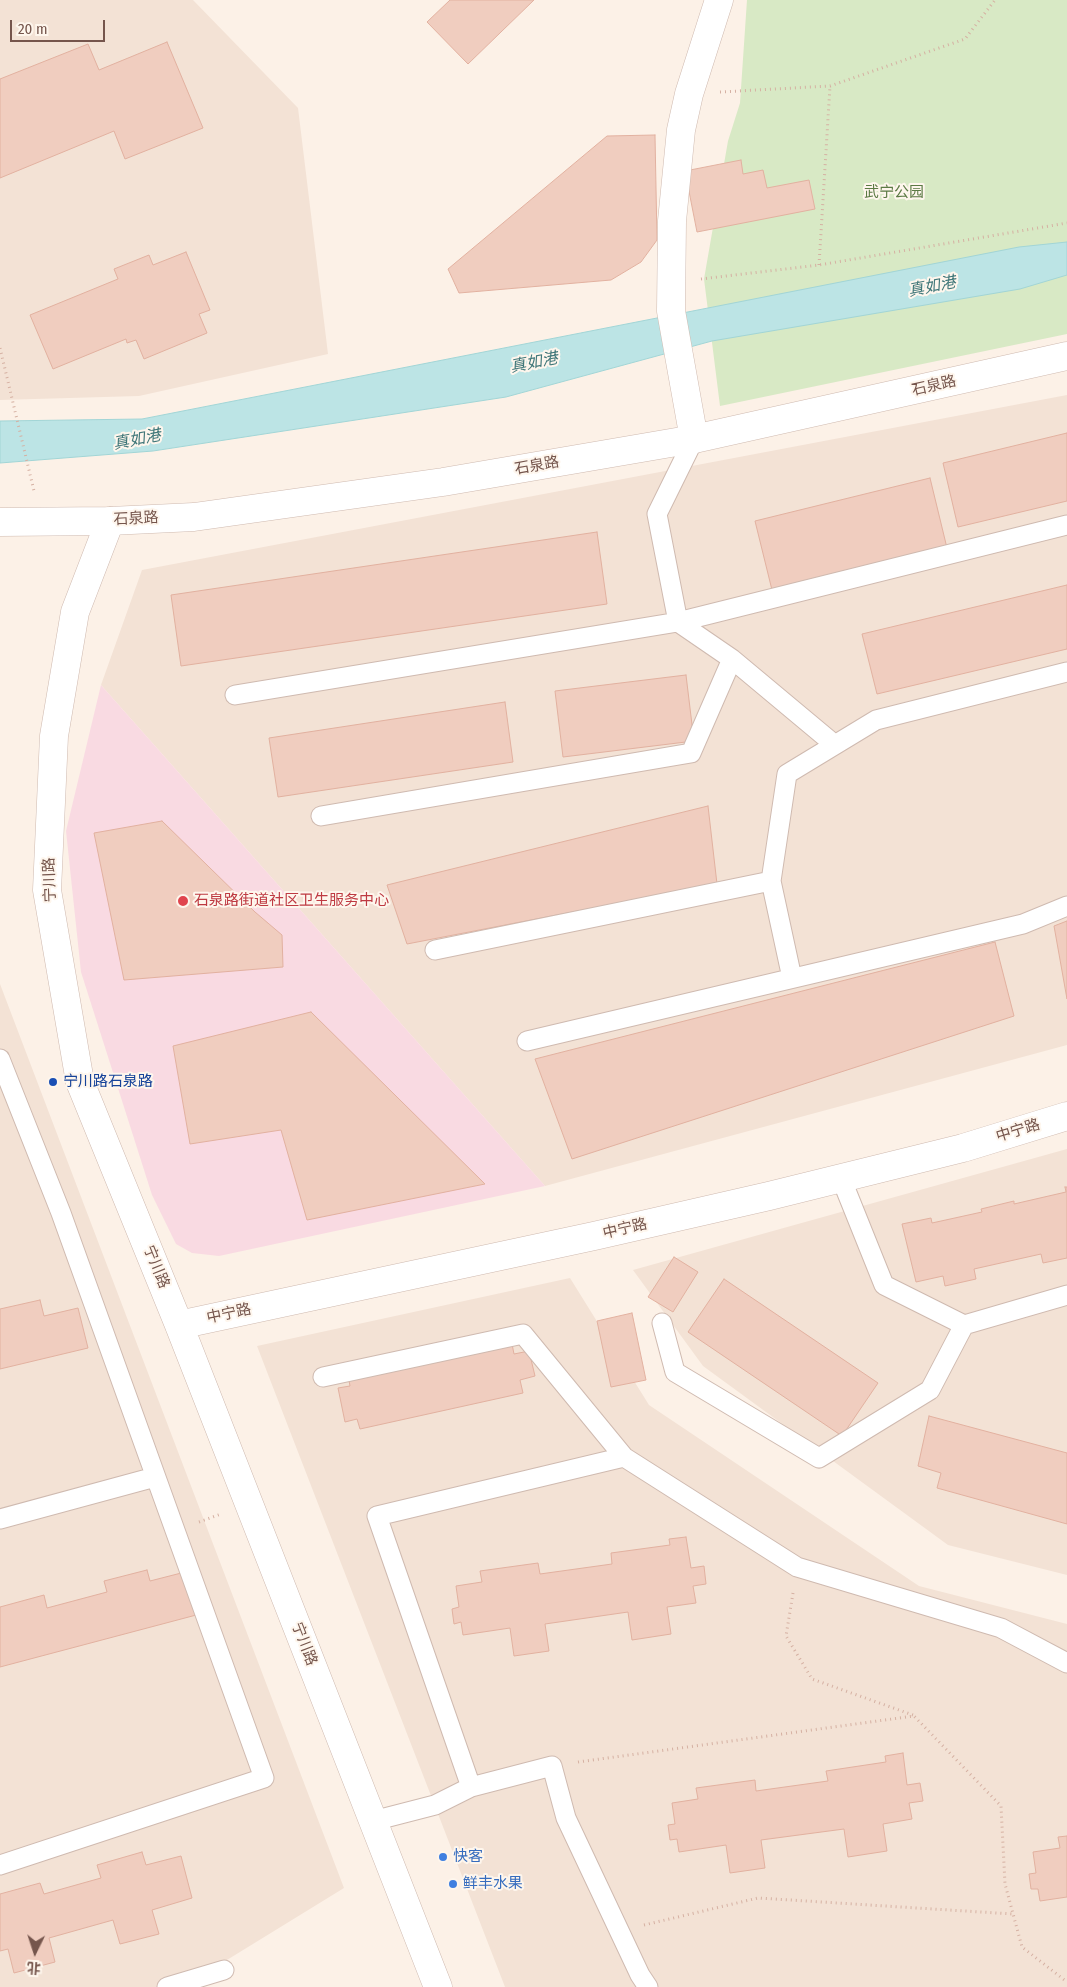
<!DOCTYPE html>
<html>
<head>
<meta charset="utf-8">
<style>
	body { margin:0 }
	#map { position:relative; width:1067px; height:1987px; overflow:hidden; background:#fcf1e7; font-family:"Fira Sans Condensed","Noto Sans SC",sans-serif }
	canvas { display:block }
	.north { position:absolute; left:10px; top:1927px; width:50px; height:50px; -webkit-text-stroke:4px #fef6ed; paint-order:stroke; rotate:184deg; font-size:14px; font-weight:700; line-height:20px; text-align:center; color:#75554c }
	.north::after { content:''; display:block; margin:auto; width:18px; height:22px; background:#75554c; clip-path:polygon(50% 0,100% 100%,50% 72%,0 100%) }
	.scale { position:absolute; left:10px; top:20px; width:95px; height:22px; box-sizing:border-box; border:2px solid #75554c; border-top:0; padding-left:6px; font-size:15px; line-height:18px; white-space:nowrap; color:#75554c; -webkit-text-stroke:4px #fef6ed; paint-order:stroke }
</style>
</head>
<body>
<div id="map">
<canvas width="1067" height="1987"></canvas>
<div class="north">北</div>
<div class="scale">20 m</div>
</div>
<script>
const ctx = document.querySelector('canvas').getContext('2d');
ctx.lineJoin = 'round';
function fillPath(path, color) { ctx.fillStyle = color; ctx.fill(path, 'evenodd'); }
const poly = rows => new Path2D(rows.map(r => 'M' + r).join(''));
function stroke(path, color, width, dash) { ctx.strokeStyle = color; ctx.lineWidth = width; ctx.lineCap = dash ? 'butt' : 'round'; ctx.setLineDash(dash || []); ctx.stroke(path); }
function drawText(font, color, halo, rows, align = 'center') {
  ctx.font = font + ' "Fira Sans Condensed","Noto Sans SC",sans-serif'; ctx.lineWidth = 4; ctx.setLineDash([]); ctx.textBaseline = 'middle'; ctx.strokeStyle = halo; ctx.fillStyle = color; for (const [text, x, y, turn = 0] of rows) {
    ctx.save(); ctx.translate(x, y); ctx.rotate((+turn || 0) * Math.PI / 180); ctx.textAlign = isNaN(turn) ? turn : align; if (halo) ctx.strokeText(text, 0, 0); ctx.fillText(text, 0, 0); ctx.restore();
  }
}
const residential = poly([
	[0,0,193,0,298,108,328,354,139,396,0,400],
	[1067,395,1067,1045,545,1186,101,685,142,570],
	[0,984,344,1888,183,1987,0,1987],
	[1067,1149,1067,1575,948,1545,703,1366,633,1270],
	[570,1278,649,1405,919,1586,1067,1624,1067,1987,505,1987,257,1346]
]);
const medical = poly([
	[101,685,545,1186,219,1256,192,1253,176,1244,152,1195,81,972,66,831]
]);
const green = poly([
	[747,0,1067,0,1067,334,720,406,704,279,728,141,740,103]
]);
const water = poly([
	[1067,242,1067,275,1020,289,712,341,506,397,153,451,0,463,0,421,142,419,1019,247,1067,242]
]);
const building = poly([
	[450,0,534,0,468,64,427,22,450,0],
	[167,42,203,128,125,159,114,131,0,178,0,79,88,44,99,70,167,42],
	[655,135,657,240,641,262,611,280,459,293,448,269,607,136,655,135],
	[741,160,743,174,763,170,767,188,809,180,815,209,697,232,685,171,741,160],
	[186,252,210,310,199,314,207,333,144,359,136,340,127,343,126,339,53,369,30,315,118,279,114,269,149,255,153,265,186,252],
	[1067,433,1067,501,958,527,943,463,1067,433],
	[930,478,947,548,772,590,755,521,930,478],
	[597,532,607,604,181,666,171,595,597,532],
	[1067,585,1067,649,877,694,862,634,1067,585],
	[686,675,694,741,563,757,555,691,686,675],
	[505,702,513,762,278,797,269,738,505,702],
	[708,806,717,884,407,944,387,885,708,806],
	[162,821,255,912,282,935,283,967,124,980,94,833,162,821],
	[1067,921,1067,999,1054,926,1067,921],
	[995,942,1014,1016,572,1159,535,1059,995,942],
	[311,1012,485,1184,307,1220,281,1130,190,1144,173,1046,311,1012],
	[1065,1187,1067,1187,1067,1258,1043,1263,1041,1254,974,1269,976,1279,945,1286,943,1276,916,1282,902,1224,931,1218,932,1223,982,1212,981,1209,1014,1201,1014,1204,1066,1192,1065,1187],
	[674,1257,698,1272,673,1312,648,1297,674,1257],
	[724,1279,878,1383,842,1436,688,1332,724,1279],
	[40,1300,44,1316,78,1308,88,1348,0,1369,0,1309,40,1300],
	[632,1313,646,1380,611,1387,597,1321,632,1313],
	[511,1339,514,1354,529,1351,535,1376,520,1380,523,1393,360,1429,357,1419,345,1422,338,1388,350,1386,348,1375,511,1339],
	[929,1416,1067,1453,1067,1524,937,1488,941,1473,918,1466,929,1416],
	[686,1537,691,1568,704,1566,706,1584,693,1586,696,1603,667,1607,671,1634,632,1640,628,1612,545,1624,549,1651,514,1656,510,1628,463,1635,461,1622,454,1624,452,1609,459,1607,456,1586,482,1582,480,1571,538,1563,540,1574,612,1564,611,1553,670,1545,669,1539,686,1537],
	[147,1570,150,1581,189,1571,200,1614,0,1667,0,1607,44,1595,47,1608,107,1592,104,1581,147,1570],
	[903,1753,907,1785,920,1783,923,1801,909,1803,912,1819,883,1824,887,1851,848,1857,844,1829,761,1840,765,1868,730,1873,726,1845,679,1852,677,1839,670,1840,668,1825,675,1824,672,1803,698,1799,696,1788,755,1780,756,1791,828,1781,826,1771,886,1762,885,1756,903,1753],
	[1067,1836,1067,1897,1040,1901,1038,1889,1031,1889,1029,1874,1036,1873,1033,1852,1060,1848,1058,1837,1067,1836],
	[142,1852,146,1865,181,1856,192,1898,152,1910,159,1934,120,1944,113,1920,49,1938,55,1962,14,1973,8,1949,0,1951,0,1894,40,1883,44,1894,101,1878,97,1865,142,1852]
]);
const path = poly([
	[720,92,830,86,965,39,995,0],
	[819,265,830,86],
	[701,279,819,265,1067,223],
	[0,348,34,491],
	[199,1522,221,1514],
	[793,1593,786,1636,812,1679,913,1715],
	[578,1762,914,1716,1001,1806,1005,1884,1022,1947,1067,1982],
	[644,1925,758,1898,1013,1914]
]);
const service = poly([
	[694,439,657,514,678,622,732,659,835,745],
	[235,695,678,622,1067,525],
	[321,816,691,753,732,659],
	[771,881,787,774,876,720,1067,672],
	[435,950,771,881,792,978],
	[527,1041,1023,924,1067,906],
	[0,1059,61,1213,264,1778,0,1865],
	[841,1178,884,1285,964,1325,1067,1295],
	[662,1323,675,1372,819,1458,930,1390,964,1325],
	[323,1377,523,1334,624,1457],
	[0,1519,155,1477],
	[471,1787,377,1516,624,1457,797,1567,1001,1628,1067,1663],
	[373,1821,435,1805,471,1787,552,1766,566,1818,640,1975,648,1987],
	[167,1987,224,1970]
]);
const minor = poly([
	[694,439,671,311,672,221,681,130,689,94,719,0],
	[110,521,75,612,54,736,47,890,80,1082,179,1325,438,1987],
	[179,1325,594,1236,769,1196,963,1148,1067,1116]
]);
const tertiary = poly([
	[0,522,110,521,194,517,443,482,694,439,1067,356]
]);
const markers = [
	[183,901,6,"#e0444e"],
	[53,1082,5,"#1a4fb4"],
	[443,1857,5,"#3f7fe0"],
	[453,1884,5,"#3f7fe0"]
];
const parkNames = [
	["武宁公园",894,193]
];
const streetNames = [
	["石泉路",934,386,-13],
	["石泉路",537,466,-10],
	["石泉路",136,519,-3],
	["宁川路",50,880,-92],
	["中宁路",1018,1131,-17],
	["中宁路",625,1229,-13],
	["宁川路",156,1267,68],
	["中宁路",229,1314,-12],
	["宁川路",304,1644,69]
];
const healthNames = [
	["石泉路街道社区卫生服务中心",194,901]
];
const transitNames = [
	["宁川路石泉路",63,1082]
];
const shopNames = [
	["快客",453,1857],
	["鲜丰水果",463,1884]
];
const waterNames = [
	["真如港",932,287,-11],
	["真如港",534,363,-11],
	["真如港",137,440,-11]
];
fillPath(residential, '#f3e2d5');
fillPath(medical, '#f9dae2');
fillPath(green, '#d8e9c5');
fillPath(water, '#bce4e5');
stroke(water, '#a2d5d6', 1);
fillPath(building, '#f0cdbf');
stroke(building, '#e2b1a0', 1);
stroke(service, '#cfbab0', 21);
stroke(minor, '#cfbab0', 29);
stroke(tertiary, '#cfbab0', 29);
stroke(path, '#d5b0a2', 3, [1, 4]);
stroke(service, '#fff', 19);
stroke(minor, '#fff', 28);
stroke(tertiary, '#fff', 28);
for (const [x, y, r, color] of markers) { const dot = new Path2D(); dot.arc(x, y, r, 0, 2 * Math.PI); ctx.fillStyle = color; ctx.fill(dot); stroke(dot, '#fef6ed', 2); }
drawText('15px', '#5b7a44', '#fef6ed', parkNames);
drawText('15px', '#75554c', '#fef6ed', streetNames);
drawText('15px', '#be3a42', '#fef6ed', healthNames, 'left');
drawText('15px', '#164399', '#fef6ed', transitNames, 'left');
drawText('15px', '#366cbe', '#fef6ed', shopNames, 'left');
drawText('italic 16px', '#407779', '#fef6ed', waterNames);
</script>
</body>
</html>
